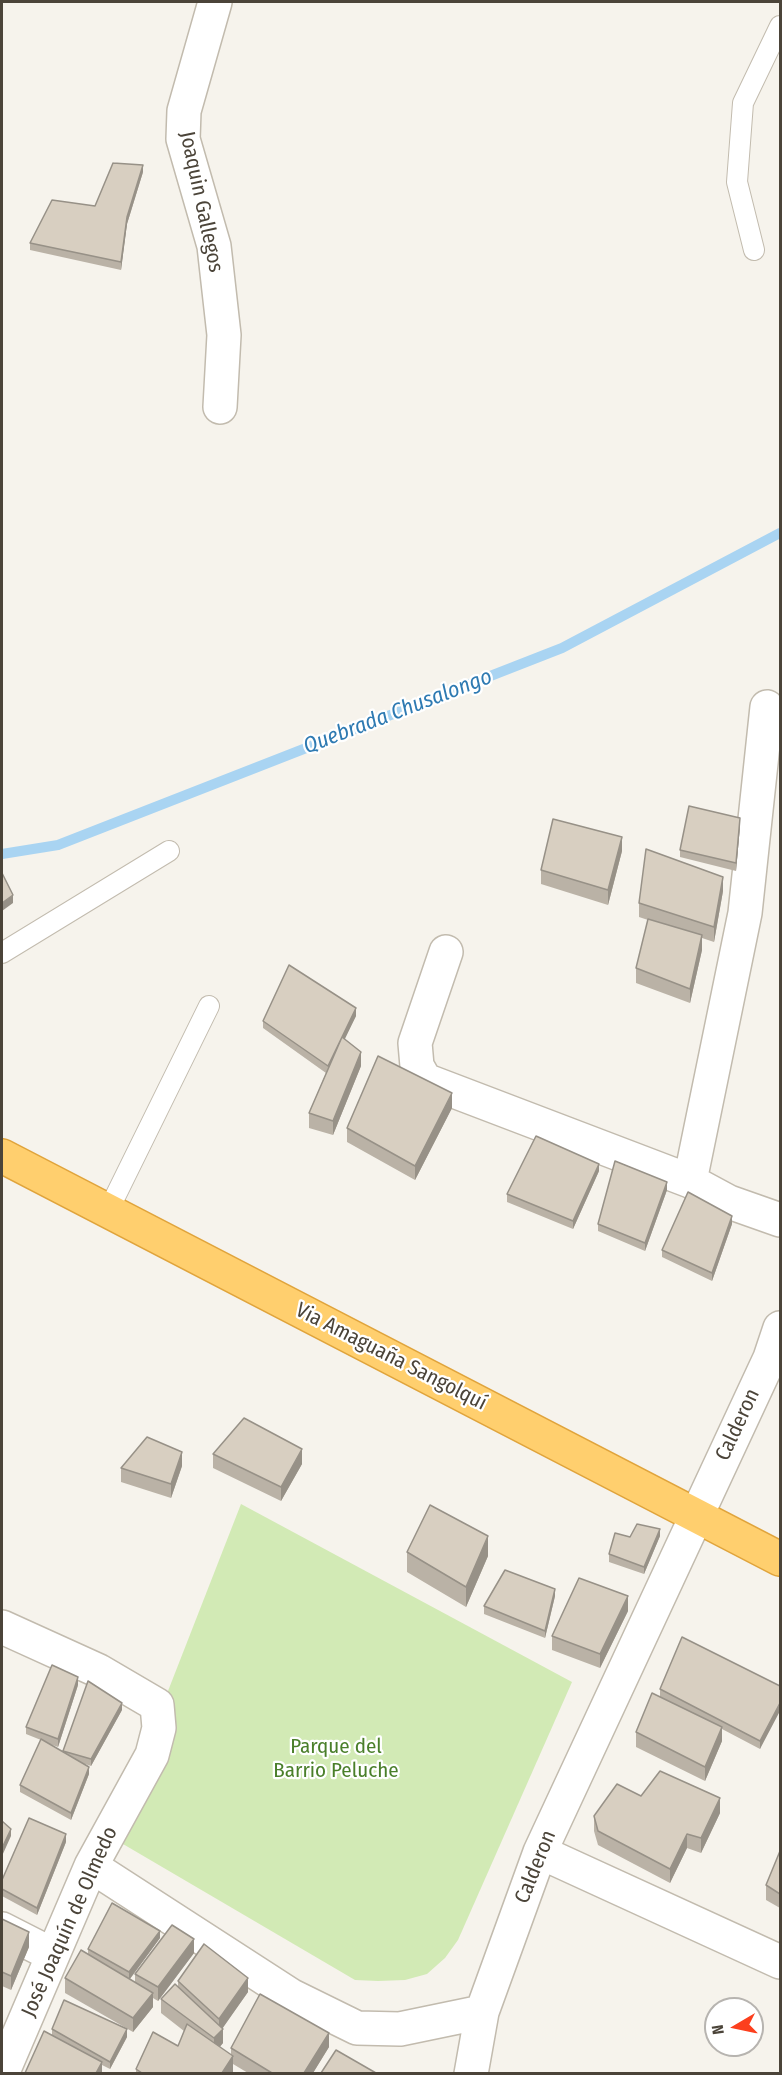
<!DOCTYPE html>
<html>
<head>
<meta charset="utf-8">
<style>
	body { margin:0 }
	#map { position:relative; width:782px; height:2075px; overflow:hidden; background:#f6f3ec; font-family:"Fira Sans Condensed",sans-serif }
	canvas { display:block }
	.frame { position:absolute; inset:0; border:3px solid #4b4439; pointer-events:none }
	.north { position:absolute; left:704px; top:1997px; width:60px; height:60px; box-sizing:border-box; background:#fff; border:2px solid #b7b4b0; border-radius:50%; rotate:261deg; font-size:16px; font-weight:700; line-height:24px; text-align:center; color:#4b4439 }
	.north::after { content:''; display:block; margin:auto; width:21px; height:27px; background:#fc3f1d; clip-path:polygon(50% 0,100% 100%,50% 72%,0 100%) }
</style>
</head>
<body>
<div id="map">
<canvas width="782" height="2075"></canvas>
<div class="frame"></div>
<div class="north">N</div>
</div>
<script>
const ctx = document.querySelector('canvas').getContext('2d');
ctx.lineJoin = 'round';
function fillPath(path, color) { ctx.fillStyle = color; ctx.fill(path, 'evenodd'); }
const poly = rows => new Path2D(rows.map(r => 'M' + r).join(''));
function stroke(path, color, width, dash) { ctx.strokeStyle = color; ctx.lineWidth = width; ctx.lineCap = dash ? 'butt' : 'round'; ctx.setLineDash(dash || []); ctx.stroke(path); }
function drawText(font, color, halo, rows, align = 'center') {
  ctx.font = font + ' "Fira Sans Condensed",sans-serif'; ctx.lineWidth = 4.5; ctx.setLineDash([]); ctx.textBaseline = 'middle'; ctx.strokeStyle = halo; ctx.fillStyle = color; for (const [text, x, y, turn = 0] of rows) {
    ctx.save(); ctx.translate(x, y); ctx.rotate((+turn || 0) * Math.PI / 180); ctx.textAlign = isNaN(turn) ? turn : align; if (halo) ctx.strokeText(text, 0, 0); ctx.fillText(text, 0, 0); ctx.restore();
  }
}
const green = poly([
	[241,1504,572,1682,458,1940,445,1958,427,1974,405,1980,378,1981,355,1980,111,1837]
]);
const stream = poly([
	[2,854,58,845,562,648,780,533]
]);
const lane = poly([
	[754,250,737,182,743,103,780,26],
	[2,953,169,851],
	[108,1211,209,1006]
]);
const street = poly([
	[215,2,184,111,183,139,214,246,224,335,220,407],
	[767,707,745,913,690,1181,729,1202,780,1220],
	[446,952,415,1043,417,1066,425,1080,690,1181],
	[2,1627,99,1671,157,1705,159,1728,152,1755,91,1866,2,2074],
	[540,1852,780,1962],
	[91,1866,292,1996,357,2028,400,2029,482,2012],
	[2,1929,53,1955],
	[471,2074,482,2012,540,1852,770,1358,780,1328]
]);
const highway = poly([
	[2,1156,780,1559]
]);
const wall = poly([
	[143,172,127,224,121,270,30,250,30,243,95,206],
	[740,826,736,871,680,857,680,850],
	[622,851,608,905,541,884,541,870],
	[723,891,714,942,702,938,702,950,690,1003,636,983,636,968,648,920,639,917,639,903],
	[356,1016,344,1039,361,1066,333,1135,309,1128,309,1113,326,1073,263,1028,263,1021],
	[452,1108,415,1180,347,1142,347,1128],
	[599,1171,573,1229,507,1202,507,1194],
	[667,1190,645,1251,598,1231,598,1224],
	[732,1224,712,1281,662,1257,662,1250],
	[213,1454,302,1464,281,1501,213,1468],
	[182,1466,171,1498,121,1482,121,1468],
	[660,1536,644,1574,609,1562,609,1554,630,1537],
	[407,1552,488,1556,466,1607,407,1572],
	[555,1596,545,1638,484,1614,484,1606],
	[628,1611,600,1668,552,1650,552,1636],
	[78,1685,58,1747,47,1743,63,1752,122,1710,91,1766,85,1764,89,1774,71,1820,20,1792,20,1785,41,1740,26,1734,26,1727],
	[780,1686,760,1749,722,1729,722,1741,705,1781,636,1747,636,1732,660,1697,660,1689],
	[641,1796,720,1813,701,1853,687,1848,670,1883,598,1845,594,1831,594,1816],
	[66,1842,37,1915,2,1896,2,1880],
	[780,1851,780,1908,766,1900,766,1885],
	[2,1919,29,1947,11,1990,2,1986],
	[160,1938,130,1979,135,1982,135,1974,194,1953,158,2001,153,1998,153,2007,133,2032,65,1993,65,1978,88,1955,88,1949],
	[178,1981,248,1992,222,2028,223,2043,220,2047,231,2055,231,2048,329,2047,313,2073,248,2073,233,2064,233,2073,136,2073,136,2069,178,2046,184,2031,161,2013,161,1999,178,1987],
	[52,2029,127,2037,110,2069,102,2065,102,2073,52,2035]
]);
const shadedWall = poly([
	[143,165,143,172,127,224,121,270,121,262,127,217],
	[740,818,740,826,736,871,736,863],
	[622,837,622,851,608,905,608,890],
	[723,877,723,891,714,942,714,927],
	[13,895,13,903,2,911,2,903],
	[702,935,702,950,690,1003,690,989],
	[356,1008,356,1016,328,1074,328,1066],
	[361,1052,361,1066,333,1135,333,1121],
	[452,1093,452,1108,415,1180,415,1166],
	[599,1164,599,1171,573,1229,573,1221],
	[667,1182,667,1190,645,1251,645,1243],
	[732,1216,732,1224,712,1281,712,1273],
	[302,1449,302,1464,281,1501,281,1487],
	[182,1452,182,1466,171,1498,171,1484],
	[660,1529,660,1536,644,1574,644,1567],
	[488,1536,488,1556,466,1607,466,1587],
	[555,1589,555,1596,545,1638,545,1631],
	[628,1596,628,1611,600,1668,600,1654],
	[78,1677,78,1685,58,1747,58,1739],
	[122,1703,122,1710,91,1766,91,1759],
	[780,1703,780,1711,760,1749,760,1741],
	[722,1727,722,1741,705,1781,705,1767],
	[89,1767,89,1774,71,1820,71,1813],
	[720,1798,720,1813,701,1853,701,1838],
	[11,1829,11,1836,2,1856,2,1848],
	[66,1834,66,1842,37,1915,37,1908],
	[687,1834,687,1848,670,1883,670,1869],
	[160,1931,160,1938,129,1980,129,1972],
	[29,1932,29,1947,11,1990,11,1976],
	[194,1939,194,1953,158,2001,158,1987],
	[248,1978,248,1992,220,2032,223,2029,223,2043,214,2053,214,2038,219,2033,219,2019],
	[153,1993,153,2007,133,2032,133,2018],
	[127,2029,127,2037,110,2069,110,2062],
	[329,2033,329,2047,313,2073,304,2073],
	[233,2056,233,2073,222,2073],
	[102,2062,102,2073,96,2073]
]);
const building = poly([
	[113,163,143,165,127,217,121,262,30,243,52,200,95,206,113,163],
	[689,806,740,818,736,863,680,850,689,806],
	[553,819,622,837,608,890,541,870,553,819],
	[646,849,723,877,714,927,639,903,646,849],
	[2,873,13,895,2,903,2,873],
	[648,919,702,935,690,989,636,968,648,919],
	[289,965,356,1008,328,1066,263,1021,289,965],
	[342,1037,361,1052,333,1121,309,1113,342,1037],
	[378,1056,452,1093,415,1166,347,1128,378,1056],
	[536,1136,599,1164,573,1221,507,1194,536,1136],
	[615,1161,667,1182,645,1243,598,1224,615,1161],
	[688,1192,732,1216,712,1273,662,1250,688,1192],
	[244,1418,302,1449,281,1487,213,1454,244,1418],
	[147,1437,182,1452,171,1484,121,1468,147,1437],
	[430,1505,488,1536,466,1587,407,1552,430,1505],
	[637,1524,660,1529,644,1567,609,1554,615,1533,630,1537,637,1524],
	[505,1570,555,1589,545,1631,484,1606,505,1570],
	[579,1578,628,1596,600,1654,552,1636,579,1578],
	[682,1637,780,1686,780,1703,760,1741,660,1689,682,1637],
	[52,1665,78,1677,58,1739,26,1727,52,1665],
	[88,1681,122,1703,91,1759,63,1751,88,1681],
	[652,1693,722,1727,705,1767,636,1732,652,1693],
	[41,1739,89,1767,71,1813,20,1785,41,1739],
	[660,1771,720,1798,701,1838,687,1834,670,1869,598,1831,594,1816,617,1784,641,1796,660,1771],
	[29,1818,66,1834,37,1908,2,1889,2,1880,29,1818],
	[2,1821,11,1829,2,1848,2,1821],
	[780,1851,780,1894,766,1885,780,1851],
	[112,1903,160,1931,129,1972,88,1949,112,1903],
	[2,1919,29,1932,11,1976,2,1972,2,1919],
	[172,1925,194,1939,158,1987,135,1974,172,1925],
	[204,1944,248,1978,219,2019,178,1981,204,1944],
	[81,1950,153,1993,133,2018,65,1978,81,1950],
	[175,1984,223,2029,214,2038,161,1999,175,1984],
	[260,1994,329,2033,304,2073,272,2073,231,2048,260,1994],
	[64,2000,127,2029,110,2062,52,2029,64,2000],
	[187,2024,233,2056,222,2073,142,2073,136,2069,153,2032,178,2046,187,2024],
	[44,2031,102,2062,96,2073,25,2073,44,2031],
	[336,2050,376,2073,321,2073,336,2050]
]);
const streetNames = [
	["Joaquin Gallegos",201,202,78],
	["Via Amaguaña Sangolquí",391,1357,27],
	["Calderon",738,1425,-65],
	["Calderon",536,1867,-68],
	["José Joaquín de Olmedo",70,1922,-66]
];
const parkNames = [
	["Parque del",336,1747],
	["Barrio Peluche",336,1771]
];
const waterNames = [
	["Quebrada Chusalongo",398,712,-21]
];
fillPath(green, '#d2eab5');
stroke(stream, '#a9d4f2', 10);
stroke(lane, '#c2bbae', 22);
stroke(street, '#c2bbae', 36);
stroke(highway, '#e0a43c', 36);
stroke(lane, '#fff', 20);
stroke(street, '#fff', 33);
stroke(highway, '#ffcf6e', 33);
fillPath(wall, '#bab2a6');
fillPath(shadedWall, '#979187');
fillPath(building, '#d8cfc1');
stroke(building, '#979187', 1.5);
drawText('21px', '#4b4439', '#fff', streetNames);
drawText('21px', '#4a7f2a', '#fff', parkNames);
drawText('italic 22px', '#2e7ab2', '#fff', waterNames);
</script>
</body>
</html>
